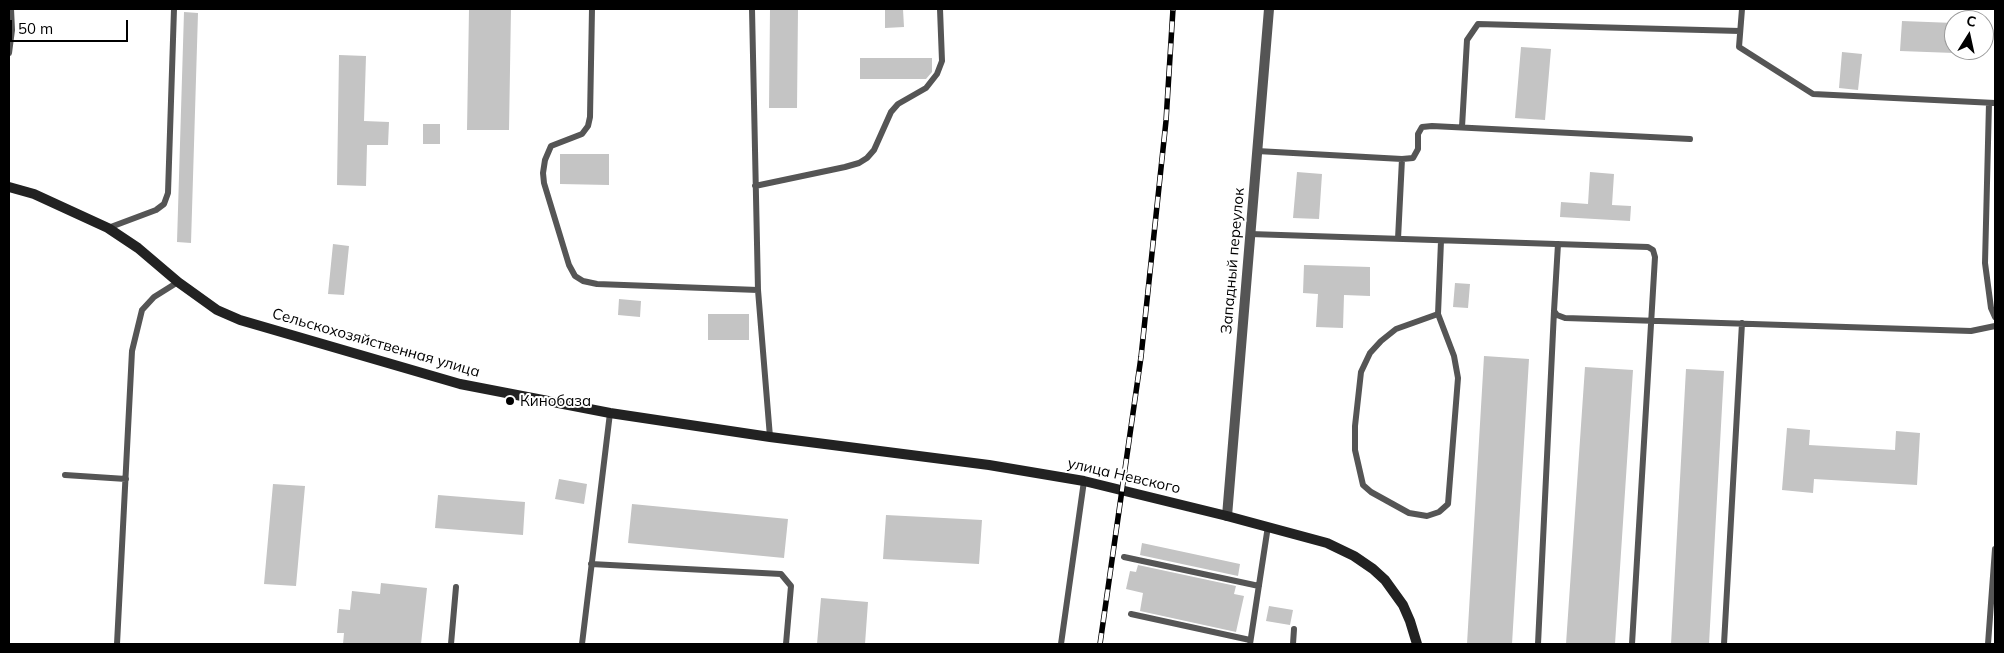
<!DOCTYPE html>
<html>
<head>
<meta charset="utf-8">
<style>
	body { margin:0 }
	#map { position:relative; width:2004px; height:653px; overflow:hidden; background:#fff; font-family:Mulish,sans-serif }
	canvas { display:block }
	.frame { position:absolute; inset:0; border:10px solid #000; pointer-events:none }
	.north { position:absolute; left:1944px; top:10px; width:50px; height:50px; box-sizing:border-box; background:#fff; border:1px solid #999; border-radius:50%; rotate:10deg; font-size:14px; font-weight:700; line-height:20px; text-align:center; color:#000 }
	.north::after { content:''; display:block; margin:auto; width:18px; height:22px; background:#000; clip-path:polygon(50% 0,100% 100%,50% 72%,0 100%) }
	.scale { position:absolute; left:10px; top:20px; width:118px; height:22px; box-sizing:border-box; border:2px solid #000; border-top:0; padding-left:6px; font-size:15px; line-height:18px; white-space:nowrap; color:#000; -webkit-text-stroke:4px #fff; paint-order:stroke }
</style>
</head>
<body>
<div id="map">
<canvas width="2004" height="653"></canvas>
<div class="frame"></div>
<div class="north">С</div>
<div class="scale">50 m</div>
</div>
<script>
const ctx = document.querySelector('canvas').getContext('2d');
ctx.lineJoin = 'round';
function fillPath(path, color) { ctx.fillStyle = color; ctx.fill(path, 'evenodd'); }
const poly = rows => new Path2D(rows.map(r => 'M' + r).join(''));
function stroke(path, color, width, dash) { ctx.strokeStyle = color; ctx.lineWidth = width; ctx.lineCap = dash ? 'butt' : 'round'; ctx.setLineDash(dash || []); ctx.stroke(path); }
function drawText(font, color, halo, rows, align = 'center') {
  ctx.font = font + ' Mulish,sans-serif'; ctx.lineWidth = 4; ctx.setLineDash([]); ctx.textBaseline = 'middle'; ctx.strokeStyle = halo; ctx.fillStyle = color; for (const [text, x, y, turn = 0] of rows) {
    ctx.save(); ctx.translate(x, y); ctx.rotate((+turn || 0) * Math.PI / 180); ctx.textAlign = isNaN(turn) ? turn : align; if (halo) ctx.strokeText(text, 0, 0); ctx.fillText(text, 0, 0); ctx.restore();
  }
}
const building = poly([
	[469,9,511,9,509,130,467,130],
	[770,9,798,9,797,108,769,108],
	[885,9,903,9,904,27,885,28],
	[184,12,198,13,191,243,177,242],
	[1902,21,1954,23,1954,53,1900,51],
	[1521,47,1551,49,1545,120,1515,118],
	[1842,52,1862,54,1858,90,1839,88],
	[339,55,366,56,364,121,389,122,388,145,367,145,366,186,337,185],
	[860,58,932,58,932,72,926,79,860,79],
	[423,124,440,124,440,144,423,144],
	[560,154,609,154,609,185,560,184],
	[1297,172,1322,174,1319,219,1293,218],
	[1590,172,1614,174,1612,205,1631,206,1630,221,1560,217,1561,202,1588,204],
	[333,244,349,246,344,295,328,294],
	[1304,265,1370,267,1370,296,1344,295,1343,328,1316,327,1318,294,1303,293],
	[1455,283,1470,284,1468,308,1453,307],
	[619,299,641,301,640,317,618,315],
	[708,314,749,314,749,340,708,340],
	[1484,356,1529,359,1512,644,1467,644],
	[1585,367,1633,370,1615,644,1566,644],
	[1686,369,1724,371,1709,644,1671,644],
	[1787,428,1810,430,1809,445,1895,450,1896,431,1920,433,1917,485,1814,479,1813,493,1782,490],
	[559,479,587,484,584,504,555,499],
	[273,484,305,486,296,586,264,584],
	[438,495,525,502,523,535,435,528],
	[632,504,788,519,784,558,628,543],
	[886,515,982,520,979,564,883,559],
	[1142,543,1240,564,1238,576,1140,555],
	[1138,565,1236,586,1234,594,1244,596,1236,632,1140,611,1143,593,1126,589,1130,571,1136,572],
	[381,583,427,588,421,644,343,644,344,633,337,633,339,609,350,610,352,591,380,594],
	[821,598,868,602,865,644,817,644],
	[1269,606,1293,610,1290,625,1266,621]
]);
const service = poly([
	[592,9,590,117,588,126,582,134,551,146,545,160,543,173,544,183,569,265,575,276,583,281,597,284,758,290],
	[752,9,758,290,770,437],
	[1742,9,1739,47,1813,94,1995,103],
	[9,53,12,30,11,9],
	[1989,103,1985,263,1991,308,1995,317],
	[1462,127,1467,40,1478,24,1740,31],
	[1257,151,1402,159,1413,158,1418,149,1418,134,1422,127,1432,126,1690,139],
	[755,186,845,167,859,163,867,158,874,150,891,112,898,104,926,88,937,74,942,61,940,9],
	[108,228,156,210,164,204,168,193,174,9],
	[1250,234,1648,247,1653,250,1655,257,1632,644],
	[1398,239,1402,159],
	[1558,244,1554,311,1557,315,1565,318,1971,331,1995,326],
	[1438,314,1454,356,1458,378,1448,504,1439,512,1427,516,1409,513,1371,492,1363,485,1355,450,1355,426,1361,372,1370,353,1381,341,1396,329,1438,314,1441,241],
	[65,475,126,479],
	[1124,557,1259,586],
	[591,564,781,574,791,586,786,644],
	[1131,614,1250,640],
	[117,644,132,351,142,310,154,297,178,282],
	[451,644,456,587],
	[582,644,610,413],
	[1061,644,1084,481],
	[1250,644,1268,526],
	[1293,644,1294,629],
	[1538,644,1554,311],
	[1724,644,1742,323],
	[1988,644,1995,549]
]);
const minor = poly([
	[1227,516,1269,9]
]);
const secondary = poly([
	[9,187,34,194,108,228,138,248,178,282,217,310,240,320,460,384,610,413,770,437,989,465,1084,481,1227,516,1327,543,1354,556,1373,569,1385,580,1403,605,1410,621,1417,644]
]);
const rail = poly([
	[1100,644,1141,357,1166,121,1173,9]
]);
const markers = [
	[510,401,5,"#000"]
];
const streetNames = [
	["Западный переулок",1233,261,-85],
	["Сельскохозяйственная улица",376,343,16],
	["улица Невского",1124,476,13]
];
const poiNames = [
	["Кинобаза",520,401]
];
fillPath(building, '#c4c4c4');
stroke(service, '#555', 6);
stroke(minor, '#555', 10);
stroke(secondary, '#222', 10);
stroke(rail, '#000', 5.5);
stroke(rail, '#fff', 4, [11]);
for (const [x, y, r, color] of markers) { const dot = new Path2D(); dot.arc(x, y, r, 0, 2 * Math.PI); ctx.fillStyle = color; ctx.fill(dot); stroke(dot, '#fff', 2); }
drawText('15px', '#000', '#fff', streetNames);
drawText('15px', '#000', '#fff', poiNames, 'left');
</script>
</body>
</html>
